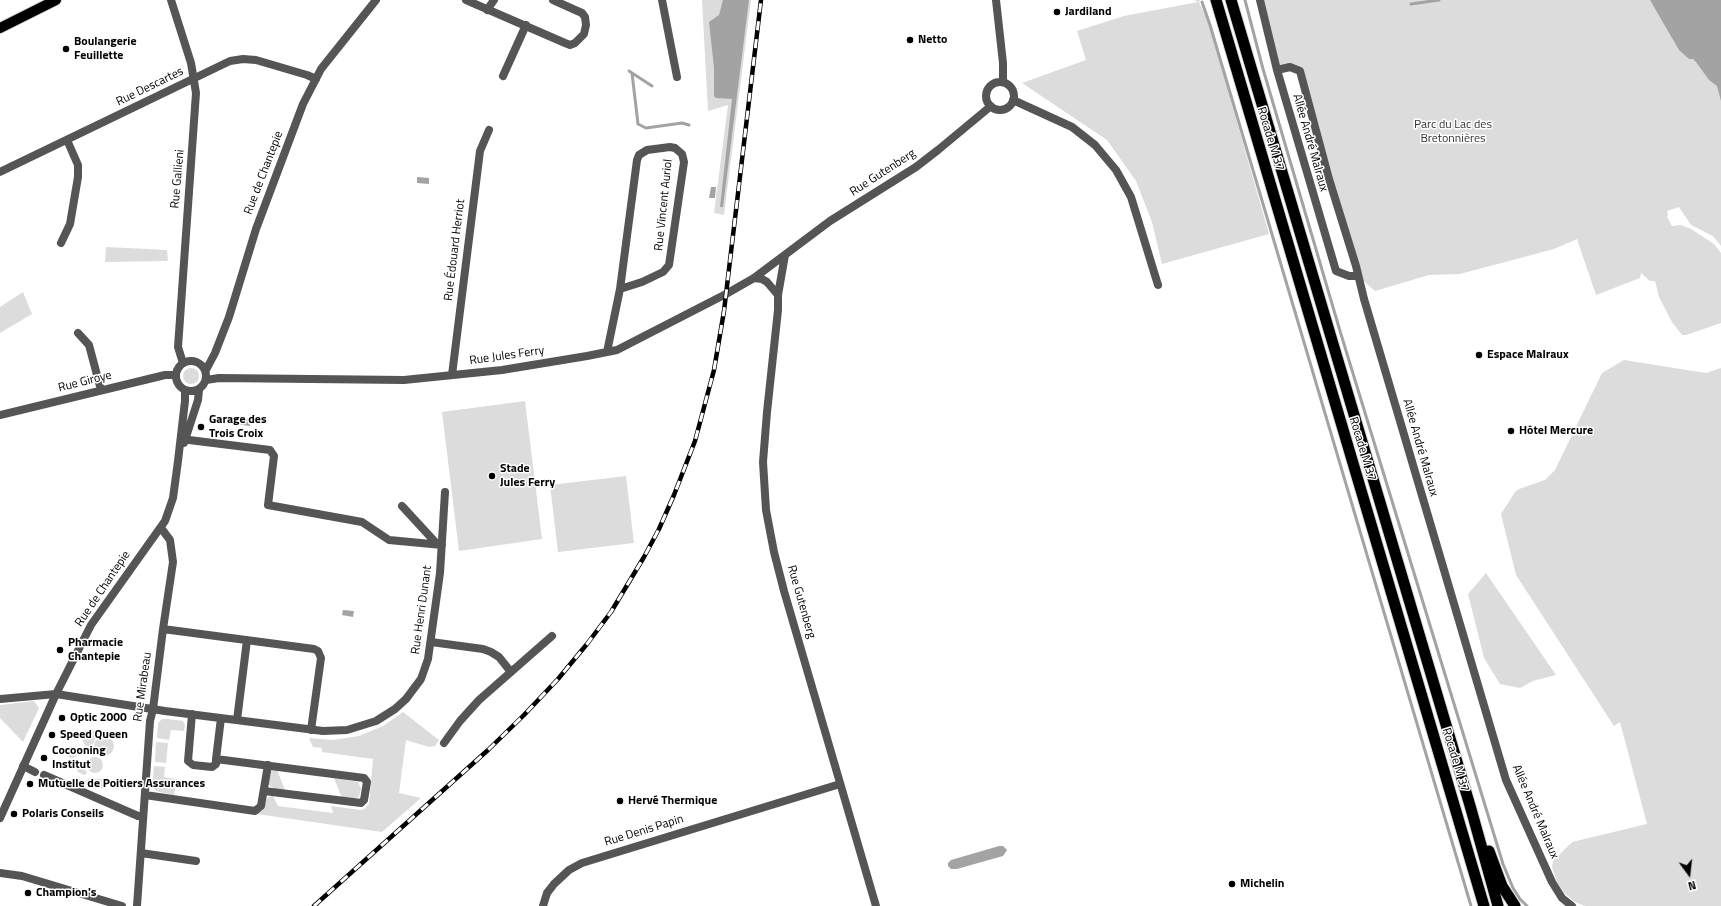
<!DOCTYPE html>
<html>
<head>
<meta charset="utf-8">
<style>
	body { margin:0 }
	#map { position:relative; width:1721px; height:906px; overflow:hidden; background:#fff; font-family:"Titillium Web",sans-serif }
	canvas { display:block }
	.north { position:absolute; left:1669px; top:854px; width:40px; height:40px; -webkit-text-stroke:3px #fff; paint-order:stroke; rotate:165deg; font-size:11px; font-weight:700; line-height:16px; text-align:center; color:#000 }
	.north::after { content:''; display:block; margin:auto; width:14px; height:18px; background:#000; clip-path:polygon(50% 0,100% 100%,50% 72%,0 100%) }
</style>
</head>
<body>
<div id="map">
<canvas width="1721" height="906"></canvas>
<div class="north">N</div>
</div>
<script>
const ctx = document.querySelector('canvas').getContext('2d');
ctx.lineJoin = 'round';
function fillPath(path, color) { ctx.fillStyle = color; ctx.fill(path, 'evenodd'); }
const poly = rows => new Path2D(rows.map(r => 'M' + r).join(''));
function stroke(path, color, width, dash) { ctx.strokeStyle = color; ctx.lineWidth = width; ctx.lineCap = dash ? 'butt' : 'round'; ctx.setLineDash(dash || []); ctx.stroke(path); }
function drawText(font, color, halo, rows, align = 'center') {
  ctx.font = font + ' "Titillium Web",sans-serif'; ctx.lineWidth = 3; ctx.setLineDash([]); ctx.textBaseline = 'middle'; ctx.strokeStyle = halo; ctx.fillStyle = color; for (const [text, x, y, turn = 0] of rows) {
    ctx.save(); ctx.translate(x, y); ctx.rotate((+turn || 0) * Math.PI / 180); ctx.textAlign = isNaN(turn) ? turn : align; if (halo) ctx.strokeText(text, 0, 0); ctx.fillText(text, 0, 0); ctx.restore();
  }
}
const green = poly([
	[702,0,751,0,724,215,714,213,728,105,708,111],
	[1194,0,1200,0,1199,2,1208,21,1269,234,1162,264,1152,222,1136,181,1107,140,1022,83,1086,60,1077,31,1124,16,1198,2],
	[1260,0,1721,0,1721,246,1713,236,1691,225,1679,207,1667,211,1668,215,1667,217,1672,226,1681,225,1691,229,1714,244,1721,253,1721,323,1686,335,1682,335,1672,322,1659,297,1655,281,1650,281,1641,273,1640,278,1596,295,1577,239,1554,249,1460,274,1429,275,1375,291,1358,276,1300,71,1277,70],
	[106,247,167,250,168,261,105,262],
	[23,292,32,314,0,333,0,307],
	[1624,360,1706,373,1721,368,1721,906,1585,906,1575,902,1564,893,1557,882,1552,867,1553,861,1572,842,1647,824,1620,722,1614,726,1516,575,1501,514,1515,492,1519,489,1545,480,1555,470,1602,373],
	'183 376a8 8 0 1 1 16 0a8 8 0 1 1-16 0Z',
	[525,401,542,539,459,551,442,412],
	[626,476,634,543,558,552,550,485],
	[1486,573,1556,675,1533,681,1520,688,1500,684,1484,658,1468,594],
	[34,701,39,708,23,742,0,718,0,705],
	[403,712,439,740,435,746,429,747,406,740,399,793,421,798,382,832,257,814,263,810,267,798,272,796,273,796,278,806,333,813,331,806,361,810,364,809,369,804,373,759,322,752,322,748,313,747,309,738,333,740,359,736,383,726],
	[162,719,168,719,183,721,185,725,184,731,171,730,169,740,157,738,158,723],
	[91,730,97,731,101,735,95,739,93,744,93,749,92,749,85,745,82,739,85,733],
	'94 746a10 10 0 1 1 20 0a10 10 0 1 1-20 0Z',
	[156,742,168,743,166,763,155,762],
	'66 752a6 6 0 1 1 12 0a6 6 0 1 1-12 0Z',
	'87 765a8 8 0 1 1 16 0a8 8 0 1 1-16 0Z',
	[82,761,85,761,84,768,87,773,84,775,78,772,76,768,78,763],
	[154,766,165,767,164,777,177,779,174,795,159,792,154,789,152,786],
	[274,770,277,770,285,790,275,789,269,785,268,782,270,772],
	[91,778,101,779,105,781,103,789,85,781],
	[334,778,358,782,361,788,359,797,355,799,342,798]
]);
const water = poly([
	[723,0,749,0,723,207,720,207,732,99,716,98,714,96,714,68,709,22,719,15],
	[1650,0,1721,0,1721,101,1717,86,1709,80,1696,62,1693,59,1689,59,1679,50],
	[417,177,429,178,429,184,417,183],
	[711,187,716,187,715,198,709,198],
	[235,418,250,419,250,426,235,424],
	[343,610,354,611,353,617,342,615],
	[999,846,1003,846,1007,850,1003,856,957,869,951,869,948,866,948,863,951,860]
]);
const stream = poly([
	[1245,0,1263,69,1340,331,1503,864,1513,888,1520,899,1527,906],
	[1202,2,1210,25,1471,906],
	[1411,4,1439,0],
	[629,71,652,86],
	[632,73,638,124,646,128,682,123,689,125]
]);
const minor = poly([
	[171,0,191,63,196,93,178,347,183,363],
	[466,0,565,43,570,45,575,43,584,34,586,25,585,17,582,13,553,0],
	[662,0,677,77],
	[996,0,1003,63,1003,82],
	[1260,0,1277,70,1336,271,1349,276,1358,276],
	[487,10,494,0],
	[1277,70,1290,67,1300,71,1329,179,1356,266,1364,299,1506,780,1552,882,1562,898,1572,906],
	[503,76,526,25],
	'986 96a14 14 0 1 1 28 0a14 14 0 1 1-28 0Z',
	[1013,100,1072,127,1095,145,1116,170,1131,197,1158,285],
	[0,172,230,61,243,59,256,60,307,75,316,79],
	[61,243,70,224,78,177,78,165,67,140],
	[785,255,778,295,778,310,767,412,763,462,766,510,774,552,784,591,876,906],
	[754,278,762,279,767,282,778,295],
	[78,333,89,345,101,390],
	[607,352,620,289,637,160,639,155,647,150,670,147,675,148,682,154,684,162,669,265,663,272,642,282,620,289],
	[452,375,480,151,489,130],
	[206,380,219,378,404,380,502,370,587,356,617,350,726,294,754,278,830,221,916,167,938,150,991,106],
	[0,415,165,375,176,375],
	[181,439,270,450,274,456,268,505,362,522,389,540,442,545],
	[402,506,437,544],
	[163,629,314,649,318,651,321,658,311,730],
	[431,642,483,649,491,652,499,657,511,672],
	[0,699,56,694,165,711,323,731,347,730,376,721,395,709,406,699,421,679,428,659,440,573,445,492],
	[192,714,188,761,193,765,212,767,216,764,216,759],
	[221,718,216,759,364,778,367,782,364,800,361,803,264,791],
	[237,720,247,640],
	[444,743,460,721,479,700,552,636],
	[23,766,35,772],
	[44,775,138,816,143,817],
	[145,795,255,811,261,806,268,765],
	[141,853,196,861],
	[0,873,22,876,122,906],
	[137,906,150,721,153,709,163,629,173,562,170,540,161,528],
	[543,906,547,893,554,884,569,870,582,863,840,784]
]);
const tertiary = poly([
	'176 376a15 15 0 1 1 30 0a15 15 0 1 1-30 0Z',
	[206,370,215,353,229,317,256,229,303,104,321,69,376,0],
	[184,443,198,400,199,390],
	[0,818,56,694,91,625,165,521,173,498,178,461,185,401,185,390]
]);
const primary = poly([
	[0,28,56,0]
]);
const trunk = poly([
	[1216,0,1484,906],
	[1231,0,1471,809,1498,906],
	[1489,851,1502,886,1515,906]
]);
const rail = poly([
	[314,906,488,750,524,715,558,679,587,644,611,612,644,557,659,529,674,495,695,441,714,370,724,311,761,0]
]);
const markers = [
	[1057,12,4,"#000"],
	[910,40,4,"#000"],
	[66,49,4,"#000"],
	[1479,355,4,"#000"],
	[201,427,4,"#000"],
	[1511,431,4,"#000"],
	[492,476,4,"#000"],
	[60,650,4,"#000"],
	[62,718,4,"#000"],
	[52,735,4,"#000"],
	[44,758,4,"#000"],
	[30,784,4,"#000"],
	[620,801,4,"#000"],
	[14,814,4,"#000"],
	[1232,884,4,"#000"],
	[28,893,4,"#000"]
];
const poiNames = [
	["Jardiland",1065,12],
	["Netto",918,40],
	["Boulangerie",74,42],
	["Feuillette",74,56],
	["Espace Malraux",1487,355],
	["Garage des",209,420],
	["Trois Croix",209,434],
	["Hôtel Mercure",1519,431],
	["Stade",500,469],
	["Jules Ferry",500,483],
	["Pharmacie",68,643],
	["Chantepie",68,657],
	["Optic 2000",70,718],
	["Speed Queen",60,735],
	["Cocooning",52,751],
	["Institut",52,765],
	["Mutuelle de Poitiers Assurances",38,784],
	["Hervé Thermique",628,801],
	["Polaris Conseils",22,814],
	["Michelin",1240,884],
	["Champion's",36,893]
];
const streetNames = [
	["Rue Descartes",150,87,-26],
	["Rocade M 37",1270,139,73],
	["Allée André Malraux",1310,143,74],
	["Rue de Chantepie",264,173,-69],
	["Rue Gutenberg",883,173,-33],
	["Rue Gallieni",178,179,-85],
	["Rue Vincent Auriol",664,205,-84],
	["Rue Édouard Herriot",455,250,-83],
	["Rue Jules Ferry",507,356,-8],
	["Rue Giroye",85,382,-14],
	["Allée André Malraux",1420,448,74],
	["Rocade M 37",1362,449,73],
	["Rue de Chantepie",103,589,-56],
	["Rue Gutenberg",801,602,74],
	["Rue Henri Dunant",422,610,-82],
	["Rue Mirabeau",143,687,-82],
	["Rocade M 37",1455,760,73],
	["Allée André Malraux",1535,812,67],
	["Rue Denis Papin",644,831,-17]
];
const parkNames = [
	["Parc du Lac des",1453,125],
	["Bretonnières",1453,139]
];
fillPath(green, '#dcdcdc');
fillPath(water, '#a3a3a3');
stroke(stream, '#a3a3a3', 3);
stroke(primary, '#dbdbdb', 12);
stroke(trunk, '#dbdbdb', 13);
stroke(minor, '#555', 8);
stroke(tertiary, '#555', 8);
stroke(primary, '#000', 10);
stroke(trunk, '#000', 11);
stroke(rail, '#000', 4.5);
stroke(rail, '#fff', 3, [9]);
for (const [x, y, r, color] of markers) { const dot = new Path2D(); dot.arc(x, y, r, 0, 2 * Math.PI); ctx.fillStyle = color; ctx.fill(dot); stroke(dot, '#fff', 1.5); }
drawText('bold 12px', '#000', '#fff', poiNames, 'left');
drawText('12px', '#000', '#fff', streetNames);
drawText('12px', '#333', '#fff', parkNames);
</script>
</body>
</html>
